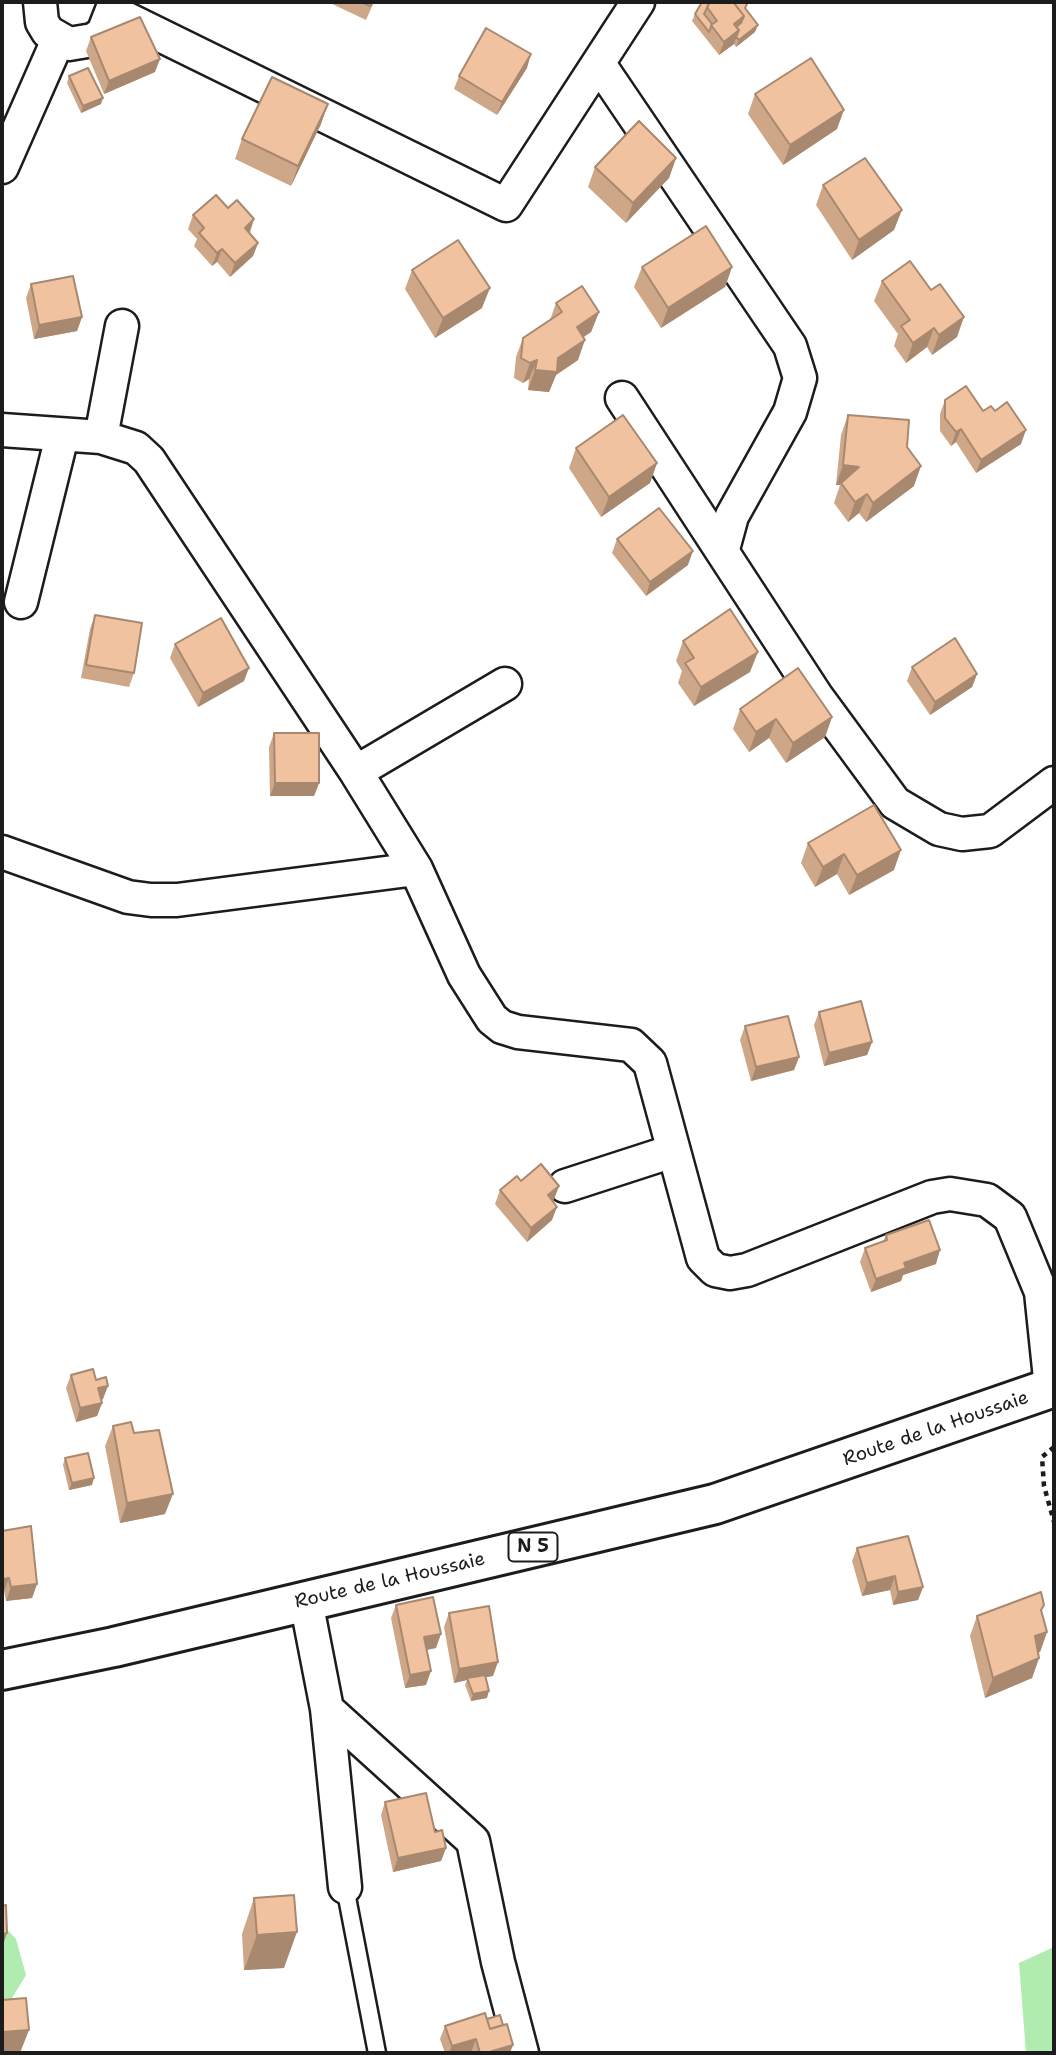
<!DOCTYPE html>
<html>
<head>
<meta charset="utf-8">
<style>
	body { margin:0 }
	#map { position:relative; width:1056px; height:2055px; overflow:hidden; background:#fff; font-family:"Shantell Sans",sans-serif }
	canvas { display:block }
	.frame { position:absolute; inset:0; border:4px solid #1c1c1c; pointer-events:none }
</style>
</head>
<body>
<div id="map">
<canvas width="1056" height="2055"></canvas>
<div class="frame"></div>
</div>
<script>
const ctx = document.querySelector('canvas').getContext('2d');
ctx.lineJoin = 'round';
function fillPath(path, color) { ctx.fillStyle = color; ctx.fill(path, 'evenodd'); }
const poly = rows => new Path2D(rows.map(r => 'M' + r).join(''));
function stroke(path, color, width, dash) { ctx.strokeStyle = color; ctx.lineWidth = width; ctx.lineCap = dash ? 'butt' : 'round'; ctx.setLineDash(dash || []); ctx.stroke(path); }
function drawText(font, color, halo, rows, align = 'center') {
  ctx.font = font + ' "Shantell Sans",sans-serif'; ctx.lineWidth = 7; ctx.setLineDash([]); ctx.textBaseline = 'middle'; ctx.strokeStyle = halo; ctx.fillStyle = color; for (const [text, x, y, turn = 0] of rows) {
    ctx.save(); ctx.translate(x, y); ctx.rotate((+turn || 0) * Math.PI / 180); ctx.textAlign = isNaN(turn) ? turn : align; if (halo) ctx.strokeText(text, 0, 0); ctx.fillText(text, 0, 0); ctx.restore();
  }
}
const green = poly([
	[2,1924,16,1939,26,1975,9,2003,2,2010],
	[1054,1947,1054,2053,1026,2053,1019,1963]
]);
const path = poly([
	[1054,1447,1042,1457,1044,1486,1054,1522]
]);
const service = poly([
	[345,1887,377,2053]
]);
const minor = poly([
	[40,2,42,22,48,32,69,44,93,40,103,33,112,10],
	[113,12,506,205,638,2],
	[599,64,790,346,800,378,790,412,732,516,723,549],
	[2,167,58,40],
	[622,398,817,697,895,803,939,829,962,834,990,831,1054,783],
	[2,430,101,437,136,448,149,460,356,772,416,869,464,975,492,1019,502,1027,518,1032,631,1045,650,1063,703,1258,715,1270,730,1273,747,1270,932,1197,950,1194,987,1200,1010,1217,1041,1292,1051,1388],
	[101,437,122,326],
	[21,602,62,436],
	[356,772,505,684],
	[2,852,128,897,151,900,177,900,416,869],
	[565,1186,673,1151],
	[306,1601,327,1709,345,1887],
	[327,1709,473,1841,498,1962,522,2053]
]);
const primary = poly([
	[2,1670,114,1647,715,1504,1054,1387]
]);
const wall = poly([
	[328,2,374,2,366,20],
	[702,2,745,9,755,32,736,47,734,44,719,55,692,21,695,14],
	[91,37,155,72,104,94,86,51],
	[527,68,497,115,454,89,459,76],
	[69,76,101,104,81,113,67,83],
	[755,94,837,129,783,165,748,114],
	[321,124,291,186,235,159,242,139],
	[676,158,669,178,626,223,588,187,595,167],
	[823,185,894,230,852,260,816,205],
	[228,208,254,219,250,233,258,243,253,256,230,277,217,262,212,266,194,246,197,239,188,229,193,215],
	[642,267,732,267,725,287,661,328,634,287],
	[412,270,482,308,435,338,405,289],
	[882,281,957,337,932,355,927,347,906,363,894,346,898,334,874,301],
	[31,284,82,317,77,331,34,339,26,298],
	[556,303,599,312,591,332,583,337,578,360,556,375,549,392,528,390,529,379,523,383,514,378,516,357,523,338,550,320],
	[945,400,983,411,1021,444,976,473,956,442,951,446,940,431,940,414],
	[848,415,907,447,914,486,866,522,859,513,848,522,834,503,840,485,836,485,841,435],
	[576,448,657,463,650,483,601,517,569,468],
	[617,539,688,565,646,596,612,553],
	[95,615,134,673,129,687,81,678,90,629],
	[683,641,750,672,694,706,678,683,682,671,676,661],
	[175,644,244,681,198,707,170,658],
	[912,667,977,674,972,687,930,715,907,681],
	[740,709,832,717,825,737,786,763,769,738,749,752,733,729],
	[274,733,319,783,314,796,270,796,269,747],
	[808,843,894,870,849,895,837,874,815,887,801,863],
	[819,1012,872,1042,867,1055,824,1066,814,1025],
	[745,1026,799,1057,794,1070,751,1081,740,1040],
	[521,1181,559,1186,554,1199,552,1201,552,1220,527,1242,495,1204,500,1190],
	[886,1235,936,1264,903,1275,901,1281,871,1292,860,1262,865,1248,883,1242],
	[71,1375,96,1380,103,1399,101,1400,102,1403,97,1416,76,1422,66,1388],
	[113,1426,165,1514,120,1523,105,1446],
	[65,1458,92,1485,69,1490,63,1465],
	[2,1531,37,1584,32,1598,6,1601,4,1591,2,1592],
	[857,1548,923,1587,918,1600,893,1605,890,1590,862,1596,852,1561],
	[396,1605,436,1648,427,1650,426,1685,405,1688,391,1618],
	[449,1613,493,1676,486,1677,487,1698,471,1701,465,1685,467,1680,454,1683,444,1627],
	[1042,1613,1047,1632,1040,1652,1038,1652,1039,1658,1032,1678,985,1698,970,1636,977,1616],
	[385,1802,435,1832,446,1848,441,1861,393,1872,381,1815],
	[254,1898,284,1968,244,1970,242,1934],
	[487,2019,510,2053,471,2053,471,2052,467,2053,445,2053,440,2039,445,2026]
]);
const shadedWall = poly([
	[744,16,739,30,734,24],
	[758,25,755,32,736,47,739,40],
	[739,30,734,44,719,55,724,42],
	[531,54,527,68,497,115,502,102],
	[160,59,155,72,104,94,109,81],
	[103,98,101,104,81,113,83,106],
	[328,104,321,124,291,186,298,166],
	[844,110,837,129,783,165,790,145],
	[676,158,669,178,626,223,633,203],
	[902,210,894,230,852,260,859,240],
	[254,219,249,233,245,228],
	[258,243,253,256,230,277,235,263],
	[222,249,217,262,212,266,217,253],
	[732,267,725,287,661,328,668,308],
	[490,288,482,308,435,338,443,318],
	[599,312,591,332,569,347,577,327],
	[82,317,77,331,34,339,39,325],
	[964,317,957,337,932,355,939,335],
	[934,328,927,347,906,363,913,343],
	[585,340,578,360,556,375,549,392,528,390,535,370,558,358],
	[537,360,529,379,523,383,530,363],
	[961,429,956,442,951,446,956,432],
	[1026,430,1021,444,976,473,981,460],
	[657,463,650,483,601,517,609,497],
	[843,465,859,467,841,483,840,485,836,485],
	[921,466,914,486,866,522,873,503],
	[867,494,859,513,848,522,855,502],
	[693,551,688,565,646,596,650,582],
	[758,652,750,672,694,706,701,687],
	[249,668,244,681,198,707,203,693],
	[977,674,972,687,930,715,935,702],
	[832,717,825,737,786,763,793,743],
	[776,719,769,738,749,752,756,732],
	[275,783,319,783,314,796,270,796],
	[901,850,894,870,849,895,857,875],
	[844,854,837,874,815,887,823,867],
	[872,1042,867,1055,824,1066,829,1053],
	[799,1057,794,1070,751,1081,756,1067],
	[559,1186,554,1199,543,1209,548,1195],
	[557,1207,552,1220,527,1242,531,1228],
	[940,1250,936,1264,903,1275,901,1281,871,1292,876,1279,904,1263],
	[108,1386,103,1399,93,1402,98,1388],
	[102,1403,97,1416,76,1422,80,1408],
	[94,1478,92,1485,69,1490,72,1483],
	[173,1494,165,1514,120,1523,127,1503],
	[895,1576,890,1590,862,1596,867,1583],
	[9,1578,4,1591,2,1592,2,1579],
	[37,1584,32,1598,6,1601,11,1587],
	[923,1587,918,1600,893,1605,898,1592],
	[1047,1632,1040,1652,1028,1656,1035,1636],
	[441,1634,436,1648,419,1651,424,1637],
	[1039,1658,1032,1678,985,1698,993,1678],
	[498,1662,493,1676,468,1680,467,1678,467,1680,454,1683,459,1669],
	[431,1671,426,1685,405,1688,410,1675],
	[489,1691,487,1698,471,1701,473,1694],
	[446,1848,441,1861,393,1872,398,1858],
	[297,1932,284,1968,244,1970,257,1935],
	[7,1933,2,1948,2,1934],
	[29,2030,20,2053,2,2053,2,2032],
	[476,2039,471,2052,467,2053,449,2053,452,2046],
	[513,2045,510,2053,486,2053]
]);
const building = poly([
	[361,2,373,2,370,6,361,2],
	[702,2,710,2,704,14,712,24,709,32,695,14,702,2],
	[710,2,733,2,744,16,734,24,739,30,724,42,711,25,717,21,707,7,710,2],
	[735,2,748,2,745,8,758,25,739,40,736,37,739,30,736,27,741,23,744,16,734,3,735,2],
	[140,17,160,59,109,81,91,37,140,17],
	[486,28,531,54,502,102,459,76,486,28],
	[811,58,844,110,790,145,755,94,811,58],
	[88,68,103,98,83,106,69,76,88,68],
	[272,77,328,104,298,166,242,139,272,77],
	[639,121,676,158,633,203,595,167,639,121],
	[865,158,902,210,859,240,823,185,865,158],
	[216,195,228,208,237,200,254,219,245,228,258,243,235,263,222,249,217,253,199,233,204,228,193,215,216,195],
	[706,226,732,267,668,308,642,267,706,226],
	[458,240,490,288,443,318,412,270,458,240],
	[910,261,931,290,940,284,964,317,939,335,934,328,913,343,901,326,910,320,882,281,910,261],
	[73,276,82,317,39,325,31,284,73,276],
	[582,286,599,312,577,327,585,340,558,358,557,372,535,370,537,360,530,363,521,358,523,338,562,312,556,303,582,286],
	[966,386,983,411,991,406,995,411,1007,402,1026,430,981,460,961,429,956,432,945,418,945,400,966,386],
	[623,415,657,463,609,497,576,448,623,415],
	[848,415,909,420,907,447,921,466,873,503,867,494,855,502,841,483,859,467,843,465,848,415],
	[659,508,693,551,650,582,617,539,659,508],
	[730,609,758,652,701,687,685,663,694,658,683,641,730,609],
	[95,615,142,623,134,673,86,665,95,615],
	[221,618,249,668,203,693,175,644,221,618],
	[955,638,977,674,935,702,912,667,955,638],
	[798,668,832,717,793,743,776,719,756,732,740,709,798,668],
	[274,733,319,733,319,783,275,783,274,733],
	[874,805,901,850,857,875,844,854,823,867,808,843,874,805],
	[861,1001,872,1042,829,1053,819,1012,861,1001],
	[788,1016,799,1057,756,1067,745,1026,788,1016],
	[541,1164,559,1186,548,1195,557,1207,531,1228,500,1190,517,1176,521,1181,541,1164],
	[929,1220,940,1250,904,1263,906,1268,876,1279,865,1248,887,1240,886,1235,929,1220],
	[93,1369,96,1380,106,1377,108,1386,98,1388,102,1403,80,1408,71,1375,93,1369],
	[131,1422,134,1433,159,1430,173,1494,127,1503,113,1426,131,1422],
	[88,1453,94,1478,72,1483,65,1458,88,1453],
	[31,1526,37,1584,11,1587,9,1578,2,1579,2,1540,3,1540,2,1531,31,1526],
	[908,1536,923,1587,898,1592,895,1576,867,1583,857,1548,908,1536],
	[1041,1592,1044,1605,1041,1610,1047,1632,1035,1636,1039,1658,993,1678,977,1616,1041,1592],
	[433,1597,441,1634,424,1637,431,1671,410,1675,396,1605,433,1597],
	[489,1606,498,1662,459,1669,449,1613,489,1606],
	[485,1675,489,1691,473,1694,467,1678,485,1675],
	[426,1793,435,1832,442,1830,446,1848,398,1858,385,1802,426,1793],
	[294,1895,297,1932,257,1935,254,1898,294,1895],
	[6,1905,7,1933,2,1934,2,1906,6,1905],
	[26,1998,29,2030,2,2032,2,2000,26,1998],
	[485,2013,490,2029,507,2024,513,2045,486,2053,480,2053,476,2039,452,2046,445,2026,485,2013],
	[500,2015,503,2025,490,2029,487,2019,500,2015]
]);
const shields = [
	[533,1547,49]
];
const shieldNames = [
	["N 5",533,1547]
];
const streetNames = [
	["Route de la Houssaie",936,1429,-19],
	["Route de la Houssaie",390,1581,-13]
];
fillPath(green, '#b0ebb0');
stroke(service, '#1c1c1c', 21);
stroke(minor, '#1c1c1c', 37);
stroke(primary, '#1c1c1c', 44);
stroke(path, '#1c1c1c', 4.5, [5, 5]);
stroke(service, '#fff', 16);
stroke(minor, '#fff', 32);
stroke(primary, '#fff', 38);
fillPath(wall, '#cea789');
fillPath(shadedWall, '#a8886f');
fillPath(building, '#f0c29f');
stroke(building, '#a8886f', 2);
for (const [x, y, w] of shields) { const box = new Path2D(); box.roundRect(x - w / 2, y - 14.5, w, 29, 5); ctx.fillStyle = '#fff'; ctx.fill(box); stroke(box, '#1c1c1c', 2); }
drawText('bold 18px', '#1c1c1c', null, shieldNames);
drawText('19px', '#1c1c1c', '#fff', streetNames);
</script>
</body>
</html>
